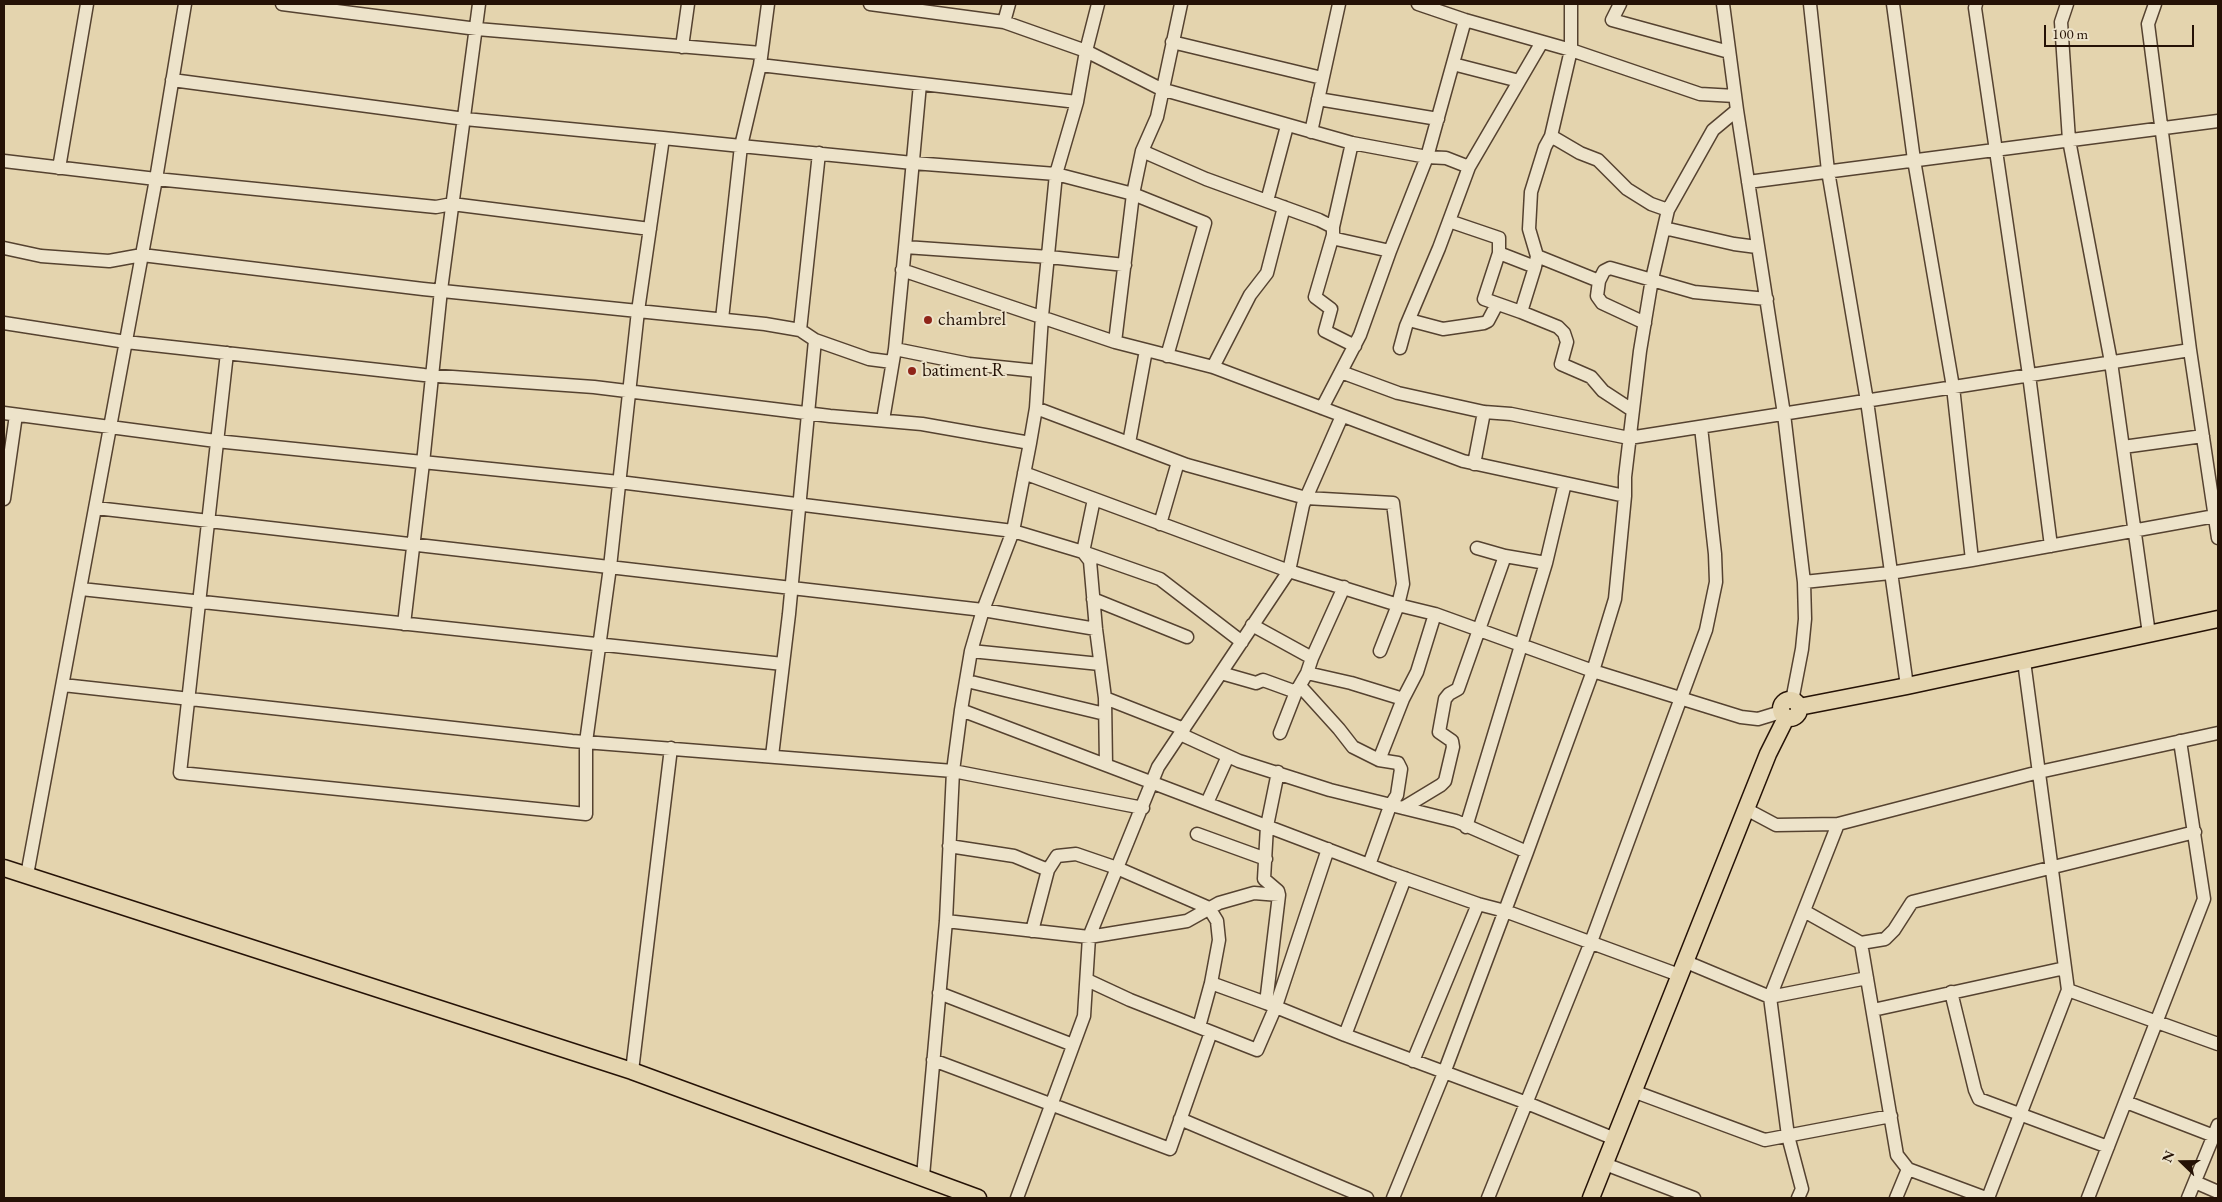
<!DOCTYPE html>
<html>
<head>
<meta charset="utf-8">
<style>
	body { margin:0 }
	#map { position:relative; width:2222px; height:1202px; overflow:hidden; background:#e4d4ae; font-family:"EB Garamond",serif }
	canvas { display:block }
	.frame { position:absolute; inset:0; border:5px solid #251206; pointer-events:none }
	.north { position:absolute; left:2157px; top:1137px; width:50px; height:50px; -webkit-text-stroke:4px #ede3ca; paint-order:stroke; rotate:292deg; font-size:14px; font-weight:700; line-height:20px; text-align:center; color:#251206 }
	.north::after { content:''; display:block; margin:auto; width:18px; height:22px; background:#251206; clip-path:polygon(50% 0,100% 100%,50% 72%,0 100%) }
	.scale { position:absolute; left:2044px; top:25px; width:150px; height:22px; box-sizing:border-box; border:2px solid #251206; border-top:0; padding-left:6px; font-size:15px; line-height:18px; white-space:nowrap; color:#251206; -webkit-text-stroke:4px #ede3ca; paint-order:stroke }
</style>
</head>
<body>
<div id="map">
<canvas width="2222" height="1202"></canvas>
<div class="frame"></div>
<div class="north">N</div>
<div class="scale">100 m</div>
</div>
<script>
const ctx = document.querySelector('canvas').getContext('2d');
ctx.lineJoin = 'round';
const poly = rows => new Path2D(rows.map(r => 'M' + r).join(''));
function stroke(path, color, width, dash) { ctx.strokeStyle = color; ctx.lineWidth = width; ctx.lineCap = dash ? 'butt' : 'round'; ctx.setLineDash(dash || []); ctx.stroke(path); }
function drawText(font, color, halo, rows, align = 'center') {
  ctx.font = font + ' "EB Garamond",serif'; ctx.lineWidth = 4; ctx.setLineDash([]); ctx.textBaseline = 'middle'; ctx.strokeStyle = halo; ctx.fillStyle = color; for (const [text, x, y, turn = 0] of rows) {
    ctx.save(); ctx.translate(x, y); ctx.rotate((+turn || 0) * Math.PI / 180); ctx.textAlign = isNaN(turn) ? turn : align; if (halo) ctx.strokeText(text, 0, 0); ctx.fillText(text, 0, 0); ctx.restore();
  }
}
const minor = poly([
	[282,4,477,29,761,53],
	[768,4,760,65,741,146,913,163,1056,174,1133,194,1205,223,1167,356],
	[870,4,1004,22,1086,51,1161,89,1352,143,1427,157,1446,158,1469,167],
	[1418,4,1465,20,1571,50,1700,94,1735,96],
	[1620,4,1612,20,1729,52],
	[1723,4,1737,110,1784,414,1804,582,1805,619,1802,649,1792,701],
	[1810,4,1828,171,1867,401,1907,686],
	[1893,4,1914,160,1953,387,1972,560],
	[1976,4,1975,8,2029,375,2051,546],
	[2067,4,2061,22,2069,140,2111,362,2149,634],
	[2155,4,2148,24,2190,350,2218,538],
	[1004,22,1009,4],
	[1172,42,1322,78],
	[682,47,688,4],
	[1453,64,1519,81],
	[760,65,1077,102],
	[172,80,465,119,663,138],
	[920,84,905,247,1049,257,1125,265],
	[1318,99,1438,119],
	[1311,132,1339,4],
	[1551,136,1580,153,1598,160,1627,189,1651,204,1668,210],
	[1142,151,1206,179,1319,220,1333,227,1333,235,1336,239,1390,251,1360,335,1322,408],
	[4,161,156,179,436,207,452,204,650,229],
	[59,168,87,4],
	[1748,182,2218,121],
	[1267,201,1287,126],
	[1449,221,1499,238,1499,253,1535,267],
	[1333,227,1352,143],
	[1664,228,1734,244,1757,247],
	[1333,235,1315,297,1331,309,1325,331,1355,346],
	[4,248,41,256,109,261,142,255,423,289,765,324,800,330,815,340,869,359,892,362],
	[1390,251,1427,157,1465,20],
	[1499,253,1484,299,1521,312,1558,327,1564,333,1567,342,1561,364,1591,377,1603,391,1632,410],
	[1537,256,1599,281,1597,296,1602,303,1645,323],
	[902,270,1115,342,1213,367,1463,461,1625,496],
	[1599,281,1604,271,1610,268,1694,292,1767,299],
	[1521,312,1535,267,1537,256,1529,229,1531,192,1545,147,1551,136,1571,50,1571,4],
	[1409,320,1443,329,1484,323,1488,321,1497,304],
	[4,323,126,342,424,375,594,387,830,416,922,424,1030,443],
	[800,330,819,153],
	[1115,342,1133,194,1142,151,1157,117,1181,4],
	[1400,348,1406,326,1439,248,1469,167,1542,42],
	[895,349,969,364,1038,371],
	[227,353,180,773,586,814,586,742,610,567,638,311,663,138,741,146,722,319],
	[1213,367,1250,295,1267,273,1284,207],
	[1341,372,1398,393,1484,412,1511,414,1629,438,2190,350],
	[1036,408,1187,465,1306,498,1393,503,1403,584,1398,605,1380,651],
	[4,413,216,441,619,482,1013,531,1083,552,1090,561,1096,629,1105,698,1106,765],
	[883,420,895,349,905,247],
	[1129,443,1146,350],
	[2123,447,2203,436],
	[1474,464,1484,412],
	[1024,473,1289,571,1398,605,1435,614,1593,671,1741,717,1758,719,1781,712],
	[4,499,16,415],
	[1094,499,1083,552,1160,579,1242,642],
	[96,508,983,610,1096,629],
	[1160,524,1178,462],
	[1477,548,1505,556],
	[1804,582,1890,573,1972,560,2215,516],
	[81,589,783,664],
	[1093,599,1187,637],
	[404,624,423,463,441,290,479,4],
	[1252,625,1312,658],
	[971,651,1100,664],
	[1221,673,1256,683,1263,680,1296,692],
	[1307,673,1351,683,1403,699],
	[967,681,1105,714],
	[63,685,572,741,953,771,1143,808],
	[1301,687,1339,729,1353,747,1379,760,1403,699,1417,672,1435,614],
	[1105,698,1184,729],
	[961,710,1390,873,1478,904,1505,911,1679,975],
	[1280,733,1296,692,1307,673,1312,658,1344,587],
	[1180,734,1239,761,1330,790,1456,821,1527,852],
	[772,756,789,614,815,340],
	[1278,772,1267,826,1264,879,1278,891,1279,895,1266,1003,1345,1035,1527,1103,1615,1139],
	[1207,803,1228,756],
	[1403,808,1441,785,1445,781,1453,747,1452,741,1439,732,1445,699,1449,694,1458,689,1505,556,1546,563],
	[1746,809,1776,825,1838,824,2039,772,2218,733],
	[1466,827,1546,563,1565,483],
	[1197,834,1266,859],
	[949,846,1014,856,1048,870],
	[1369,865,1390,806,1397,795,1401,769,1398,763,1379,760],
	[27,875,156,179,185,4],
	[1804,911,1861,943,1885,939,1894,930,1912,902,2195,832],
	[946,921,1089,937,1187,921,1219,903,1254,893,1279,895],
	[1032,931,1048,870,1057,856,1076,854,1117,868,1209,908,1217,921,1219,940,1211,983,1199,1027],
	[1861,943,1897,1155,1908,1169,1986,1198],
	[1684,961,1770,997,1867,978],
	[1087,980,1130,1000,1257,1050,1276,1006,1328,849],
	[1211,983,1266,1003],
	[2068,990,2218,1044],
	[1951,992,1975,1090,1979,1099,2108,1147],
	[939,993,1073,1045],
	[1873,1010,2065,968],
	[1345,1035,1405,878],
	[933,1060,1170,1149,1211,1032],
	[1413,1061,1478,904],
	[632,1071,671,748],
	[1633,1091,1765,1140,1891,1116],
	[2126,1102,2214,1136],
	[1180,1119,1367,1198],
	[1605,1164,1694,1198],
	[923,1176,946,921,953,771,961,710,971,651,983,610,1013,531,1030,443,1036,408,1042,316,1056,174,1077,102,1086,51,1098,4],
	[2195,1182,2218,1192],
	[1017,1198,1084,1016,1089,937,1158,767,1289,571,1303,505,1342,416],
	[1393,1198,1444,1073,1527,852,1593,671,1615,599,1625,496,1625,477,1640,351,1652,279,1668,210,1713,130,1737,110],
	[1488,1198,1591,942,1706,630,1716,582,1715,554,1701,427],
	[1798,1198,1802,1189,1788,1136,1770,997,1838,824],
	[1896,1198,1908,1169],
	[1988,1198,2068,990,2024,661],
	[2088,1198,2204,899,2180,741],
	[2188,1198,2218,1125]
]);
const major = poly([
	'1781 709a9 9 0 1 1 18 0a9 9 0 1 1-18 0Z',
	[1799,707,1907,686,2218,619],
	[4,868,632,1071,978,1198],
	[1591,1198,1746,809,1768,754,1786,718]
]);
const markers = [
	[928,320,5,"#8f2418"],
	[912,371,5,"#8f2418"]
];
const poiNames = [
	["chambrel",938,320],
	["batiment R",922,371]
];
stroke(minor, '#554230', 15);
stroke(major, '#251206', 19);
stroke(minor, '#ede3ca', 12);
stroke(major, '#e4d4ae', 16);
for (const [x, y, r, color] of markers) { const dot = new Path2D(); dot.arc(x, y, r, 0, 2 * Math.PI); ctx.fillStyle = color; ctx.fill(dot); stroke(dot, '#ede3ca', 2); }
drawText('19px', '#251206', '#ede3ca', poiNames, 'left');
</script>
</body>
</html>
